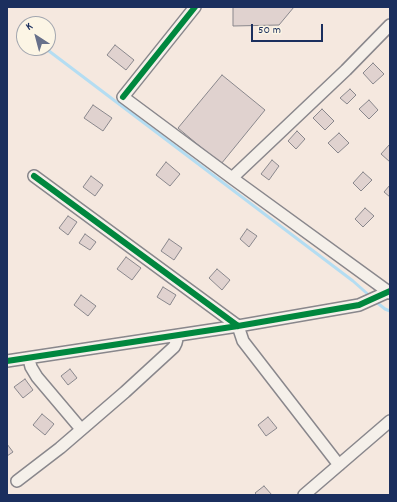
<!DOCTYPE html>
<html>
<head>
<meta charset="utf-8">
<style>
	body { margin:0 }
	#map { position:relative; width:397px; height:502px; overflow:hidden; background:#f5e8df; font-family:Dekko,sans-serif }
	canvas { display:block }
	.frame { position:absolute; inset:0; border:8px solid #1b2f5e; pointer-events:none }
	.north { position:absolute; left:16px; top:16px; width:40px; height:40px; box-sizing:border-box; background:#fcf5e5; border:1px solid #a2a6af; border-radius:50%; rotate:324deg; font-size:11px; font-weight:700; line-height:16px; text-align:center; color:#1b2f5e }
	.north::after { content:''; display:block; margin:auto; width:14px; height:18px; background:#67708b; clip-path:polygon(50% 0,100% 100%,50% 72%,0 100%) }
	.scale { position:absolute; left:251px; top:24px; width:72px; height:18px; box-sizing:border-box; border:2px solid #1b2f5e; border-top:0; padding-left:5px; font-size:12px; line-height:14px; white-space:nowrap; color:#1b2f5e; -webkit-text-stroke:3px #fcf5e5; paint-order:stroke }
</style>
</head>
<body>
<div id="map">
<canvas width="397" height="502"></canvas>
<div class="frame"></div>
<div class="north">K</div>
<div class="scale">50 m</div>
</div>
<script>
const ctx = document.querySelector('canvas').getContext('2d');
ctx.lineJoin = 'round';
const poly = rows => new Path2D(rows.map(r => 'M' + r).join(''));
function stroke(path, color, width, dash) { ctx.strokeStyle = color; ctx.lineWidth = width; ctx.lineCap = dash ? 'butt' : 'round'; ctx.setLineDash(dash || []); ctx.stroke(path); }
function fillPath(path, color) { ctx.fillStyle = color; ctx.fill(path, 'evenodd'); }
const stream = poly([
	[45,48,353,281,371,297],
	[375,301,385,309,390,311]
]);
const building = poly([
	[233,7,294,7,279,25,233,26,233,7],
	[115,45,134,60,126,70,107,55,115,45],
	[373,63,384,74,373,84,363,73,373,63],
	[222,75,265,110,221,164,178,128,222,75],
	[350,89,356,95,347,104,340,98,350,89],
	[369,100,378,110,369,119,359,109,369,100],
	[93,105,112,118,103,131,84,118,93,105],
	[322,109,334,121,325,130,313,118,322,109],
	[297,131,305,139,296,149,288,141,297,131],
	[339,133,349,143,338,153,328,143,339,133],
	[390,144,390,162,381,154,390,144],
	[272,160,279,166,269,180,261,174,272,160],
	[166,162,180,174,170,186,156,175,166,162],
	[363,172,372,180,361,191,353,183,363,172],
	[91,176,103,185,95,196,83,187,91,176],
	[390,185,390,197,384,192,390,185],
	[365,208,374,216,363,227,355,219,365,208],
	[68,216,77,222,68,235,59,228,68,216],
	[247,229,257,236,249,247,240,239,247,229],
	[85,234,96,242,90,250,79,243,85,234],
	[169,239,182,248,174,260,161,251,169,239],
	[126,257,141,268,132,280,117,269,126,257],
	[217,269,230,280,222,290,209,278,217,269],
	[163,287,176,295,170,305,157,297,163,287],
	[81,295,96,306,88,316,74,305,81,295],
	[70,369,77,378,68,385,61,376,70,369],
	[25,379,33,390,23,398,14,387,25,379],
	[42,414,54,424,45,435,33,425,42,414],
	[268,417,277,428,266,436,258,425,268,417],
	[7,444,13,452,7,456,7,444],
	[264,486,272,495,257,495,255,493,264,486]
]);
const minor = poly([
	[195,7,123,97,232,178,390,293],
	[34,176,238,326,243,341,339,465],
	[232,178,346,70,390,25],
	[29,359,31,367,37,377,81,429],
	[7,361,238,326,359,305,390,291],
	[17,481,60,448,125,392,174,347,176,343,178,335],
	[304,495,390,421]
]);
const cycleway = poly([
	[123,97,195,7],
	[34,176,238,326],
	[7,361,238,326,359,305,390,291]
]);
stroke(stream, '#b4ddf2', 3);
fillPath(building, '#e0d2cf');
stroke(building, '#89878c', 1);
stroke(minor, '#89878c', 14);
stroke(minor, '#f5f0ea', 11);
stroke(cycleway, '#00873e', 6);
</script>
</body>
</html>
